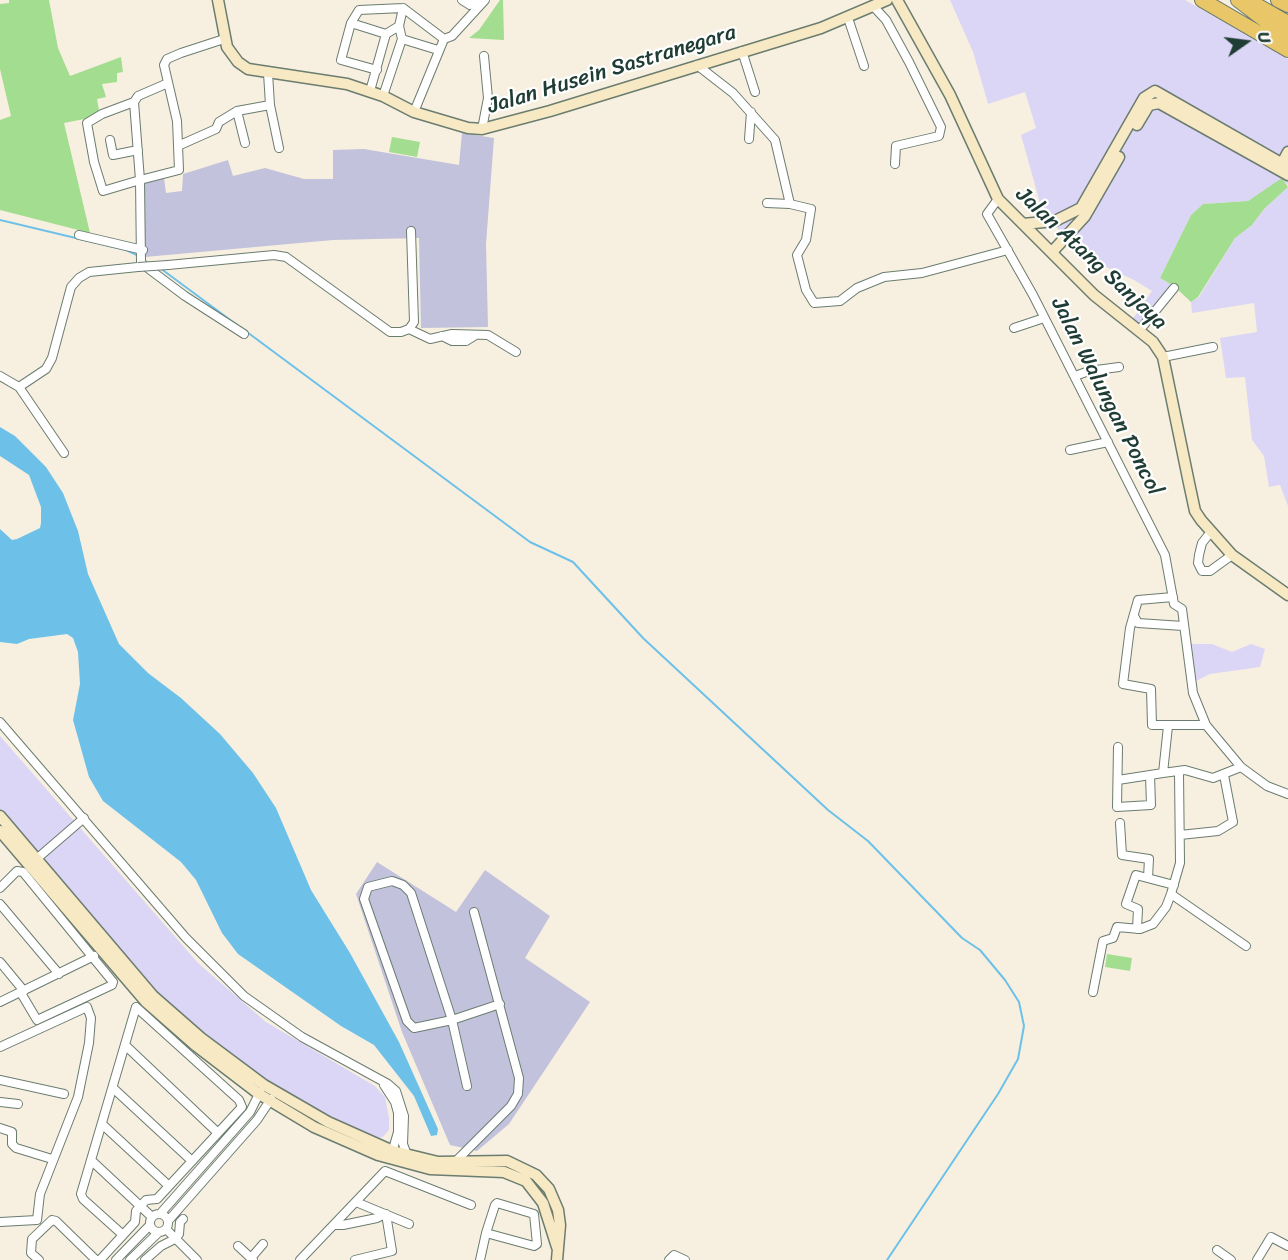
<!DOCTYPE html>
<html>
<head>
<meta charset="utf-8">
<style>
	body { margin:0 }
	#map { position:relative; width:1288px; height:1260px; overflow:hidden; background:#f7f0e0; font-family:Sriracha,sans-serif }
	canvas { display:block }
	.north { position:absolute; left:1216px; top:12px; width:60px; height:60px; -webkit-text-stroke:4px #fff; paint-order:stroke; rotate:76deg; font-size:16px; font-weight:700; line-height:24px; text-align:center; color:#1f3d34 }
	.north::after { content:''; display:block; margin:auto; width:21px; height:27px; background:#1f3d34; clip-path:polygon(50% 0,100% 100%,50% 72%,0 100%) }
</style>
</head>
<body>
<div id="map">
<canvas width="1288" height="1260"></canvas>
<div class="north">U</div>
</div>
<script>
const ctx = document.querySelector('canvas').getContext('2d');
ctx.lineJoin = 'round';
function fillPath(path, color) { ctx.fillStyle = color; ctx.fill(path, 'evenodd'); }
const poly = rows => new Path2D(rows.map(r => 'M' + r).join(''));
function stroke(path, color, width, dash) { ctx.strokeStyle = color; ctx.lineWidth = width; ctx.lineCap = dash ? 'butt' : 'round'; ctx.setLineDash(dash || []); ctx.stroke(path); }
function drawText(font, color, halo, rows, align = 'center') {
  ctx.font = font + ' Sriracha,sans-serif'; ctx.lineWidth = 4.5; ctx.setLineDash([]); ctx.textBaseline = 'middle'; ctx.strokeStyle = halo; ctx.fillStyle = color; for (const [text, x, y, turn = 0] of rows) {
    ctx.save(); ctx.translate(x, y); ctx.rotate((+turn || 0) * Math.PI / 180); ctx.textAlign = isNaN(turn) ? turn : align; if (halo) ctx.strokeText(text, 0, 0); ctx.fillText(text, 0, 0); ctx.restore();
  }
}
const built = poly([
	[950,0,1185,0,1288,59,1288,185,1282,179,1248,201,1203,204,1191,215,1160,278,1174,286,1138,324,1132,320,1152,291,1134,280,1074,252,1040,203,1021,135,1036,128,1025,92,988,104,973,52],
	[1288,187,1288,506,1280,485,1269,487,1264,456,1252,440,1245,377,1226,378,1220,338,1257,332,1254,303,1192,313,1191,302,1199,297,1235,238,1252,225,1264,209],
	[1189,644,1212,644,1232,652,1251,644,1265,649,1260,667,1210,674,1194,682],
	[0,736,198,963,266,1022,375,1086,385,1097,389,1118,389,1130,383,1137,372,1139,293,1098,212,1042,156,993,0,810]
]);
const industrial = poly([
	[462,133,494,138,486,244,488,327,421,328,419,238,333,240,145,257,139,180,164,178,166,193,182,191,183,174,228,160,233,176,265,168,304,179,333,179,333,150,364,149,459,165],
	[377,862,456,912,485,870,550,916,525,958,590,1002,509,1124,477,1151,450,1145,402,1032,356,894]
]);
const green = poly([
	[9,0,49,0,58,48,70,76,121,57,123,72,117,73,117,82,102,84,106,97,97,99,100,116,64,123,90,233,0,210,0,120,11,116,0,69,0,4,9,3],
	[500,0,503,0,504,40,469,38,479,30],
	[392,137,420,142,417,157,389,152],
	[1282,178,1288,187,1264,209,1252,225,1235,238,1198,297,1191,302,1174,286,1160,278,1191,215,1203,204,1248,201],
	[1107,954,1132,958,1130,971,1105,967]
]);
const water = poly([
	[0,427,15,436,46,467,63,493,78,531,88,574,119,644,148,673,181,698,220,734,253,773,276,808,311,890,350,953,399,1042,438,1129,437,1135,431,1136,414,1096,374,1045,341,1026,238,954,222,933,196,880,181,862,103,801,89,777,73,720,80,684,78,652,73,638,67,634,29,639,17,644,0,642,0,529,12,540,17,539,40,528,41,523,41,507,29,475,0,456]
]);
const stream = poly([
	[0,220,126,250,139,256],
	[160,268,237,325],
	[247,332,530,542,573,562,643,638,828,810,868,841,962,938,980,950,1005,980,1019,1002,1024,1026,1018,1059,998,1094,887,1260]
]);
const street = poly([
	[462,0,470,5,476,0],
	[874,7,886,20,909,62,941,127,939,136,896,146,895,164],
	[403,8,444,39,414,112],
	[848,18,864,66],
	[351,23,386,34],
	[224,39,181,53,167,59,164,65,177,121,179,170,140,180,141,263,185,296,244,334],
	[402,39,438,50],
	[444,39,452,36,485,0],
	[742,51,755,92],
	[697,65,733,93,775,140,790,204,811,209,806,240,797,255,806,290,814,303,840,301,857,288,884,277,922,273,1008,250],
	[377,70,341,60,351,23,359,10,403,8,399,26],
	[268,73,270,105,279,148],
	[370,91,386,34,399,26,402,39,383,96],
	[134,102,102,114,87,123,94,162,103,191,140,180,134,102,138,96,168,83],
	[237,111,245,143],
	[482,129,488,98,484,56],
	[749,139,751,112],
	[110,140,113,155,138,150],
	[180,145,216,129,219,122,237,111,270,105],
	[998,199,987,214,1033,295,1165,555,1174,604,1182,609,1193,693,1206,725,1241,767,1267,786,1288,794],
	[767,203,790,204],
	[79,235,143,250],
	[168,265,274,255,286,257,390,332,401,332,409,329,414,322,411,231],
	[1014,328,1044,318],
	[409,329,430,339,452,334,488,335,516,352],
	[1139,331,1174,288],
	[442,336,452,341,466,341,474,336],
	[1163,357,1213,347],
	[0,376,19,387,64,453],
	[1075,376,1089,371,1119,367],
	[19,387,46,369,52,358,71,287,79,278,89,272,138,267],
	[1070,450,1108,442],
	[1210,533,1202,543,1199,555,1198,563,1202,571,1210,571,1232,555],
	[1173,597,1138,600,1130,628,1123,684,1151,689,1152,725,1206,725],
	[1134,616,1138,623,1183,626],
	[0,722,186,938,244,996,302,1037,388,1084,396,1091,404,1116,403,1144,407,1155],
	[1118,747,1117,807,1151,805,1150,775],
	[1163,773,1185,770,1213,778,1241,767],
	[1118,780,1163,773,1168,726],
	[1120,823,1122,855,1149,859,1148,878],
	[1180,835,1218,831,1233,822,1224,775],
	[33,862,84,818],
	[0,888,17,871,23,872,113,982,112,985,37,1020,21,993],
	[1171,894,1246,946],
	[0,904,59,974],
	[1137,929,1138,909,1126,904,1136,875,1174,885],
	[0,962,24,991],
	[1093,992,1103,941,1113,938,1117,927,1140,929,1153,924,1166,907,1171,894,1180,863,1179,773],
	[0,1002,94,956],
	[125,1045,218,1133],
	[0,1047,87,1007,91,1018,89,1043,78,1097,40,1194,37,1220,0,1222],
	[0,1080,64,1094],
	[384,1085,395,1102,398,1113,398,1132,391,1156],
	[467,1086,452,1020,411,893,403,885,392,881,368,887,364,899,407,1021,414,1028,452,1020,500,1004],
	[113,1088,192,1161],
	[0,1102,18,1104],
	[103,1125,169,1186],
	[0,1128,12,1132,12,1144,16,1148,52,1159],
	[92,1161,152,1217],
	[454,1163,511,1106,518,1094,519,1078,474,912],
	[356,1202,409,1224],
	'150 1223a9 9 0 1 1 18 0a9 9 0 1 1-18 0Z',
	[160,1214,250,1112,260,1092],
	[168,1221,257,1120,271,1099],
	[334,1225,343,1225,377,1218,385,1214],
	[166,1229,197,1260],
	[238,1246,253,1260],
	[1217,1250,1231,1260],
	[251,1258,263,1244],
	[39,1260,31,1253,32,1239,52,1220,56,1221,96,1260],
	[100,1260,123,1235,135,1222,136,1211,146,1200,157,1199,242,1107,239,1100,136,1007,81,1194,83,1199,123,1235],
	[116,1260,150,1225],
	[130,1260,159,1232],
	[145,1260,161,1246,175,1239,179,1234,180,1222,183,1219],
	[300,1260,385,1171,471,1205],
	[355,1260,392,1251,386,1214],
	[480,1260,486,1233,495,1205,497,1203,534,1214,537,1244,534,1246,486,1233],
	[669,1260,674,1255,685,1260],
	[1257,1260,1271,1237,1288,1246]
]);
const secondary = poly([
	[218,0,227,47,238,62,248,69,347,84,383,96,414,112,468,128,482,129,550,111,821,28,887,0],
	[897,0,950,95,998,199,1094,295,1153,342,1163,357,1189,483,1195,511,1201,520,1232,555,1288,595],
	[1137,125,1149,105,1159,103,1288,175],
	[1279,169,1288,152],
	[1023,224,1055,221,1081,208,1144,98,1155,91,1288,167],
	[1052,252,1085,216,1119,157],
	[0,816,153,996,201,1038,264,1085,328,1122,393,1151,438,1162,507,1161,536,1175,549,1189,558,1210,560,1225,557,1260],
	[0,831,146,1002,195,1045,259,1094,314,1127,378,1155,430,1169,504,1172,526,1181,543,1203,557,1247]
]);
const highway = poly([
	[1202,0,1288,50],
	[1238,0,1288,38],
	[1278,0,1288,5],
	[1253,3,1288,23]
]);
const streetBridge = poly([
	[138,267,168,265]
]);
const streetNames = [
	["Jalan Husein Sastranegara",612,70,-17],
	["Jalan Atang Sanjaya",1091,259,43],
	["Jalan Walungan Poncol",1106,397,63]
];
fillPath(built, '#dcd6f6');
fillPath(industrial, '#c2c2dc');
fillPath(green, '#a2dd90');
fillPath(water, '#6dc1e9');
stroke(stream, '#6dc1e9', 2);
stroke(street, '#6b7c70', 10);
stroke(secondary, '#6b7c70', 13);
stroke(highway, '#6b7c70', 16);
stroke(street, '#fff', 8);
stroke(secondary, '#f6e9c3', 10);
stroke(highway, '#e9c769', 14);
stroke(streetBridge, '#6b7c70', 10, []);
stroke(streetBridge, '#fff', 8);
drawText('22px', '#1f3d34', '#fff', streetNames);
</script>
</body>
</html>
